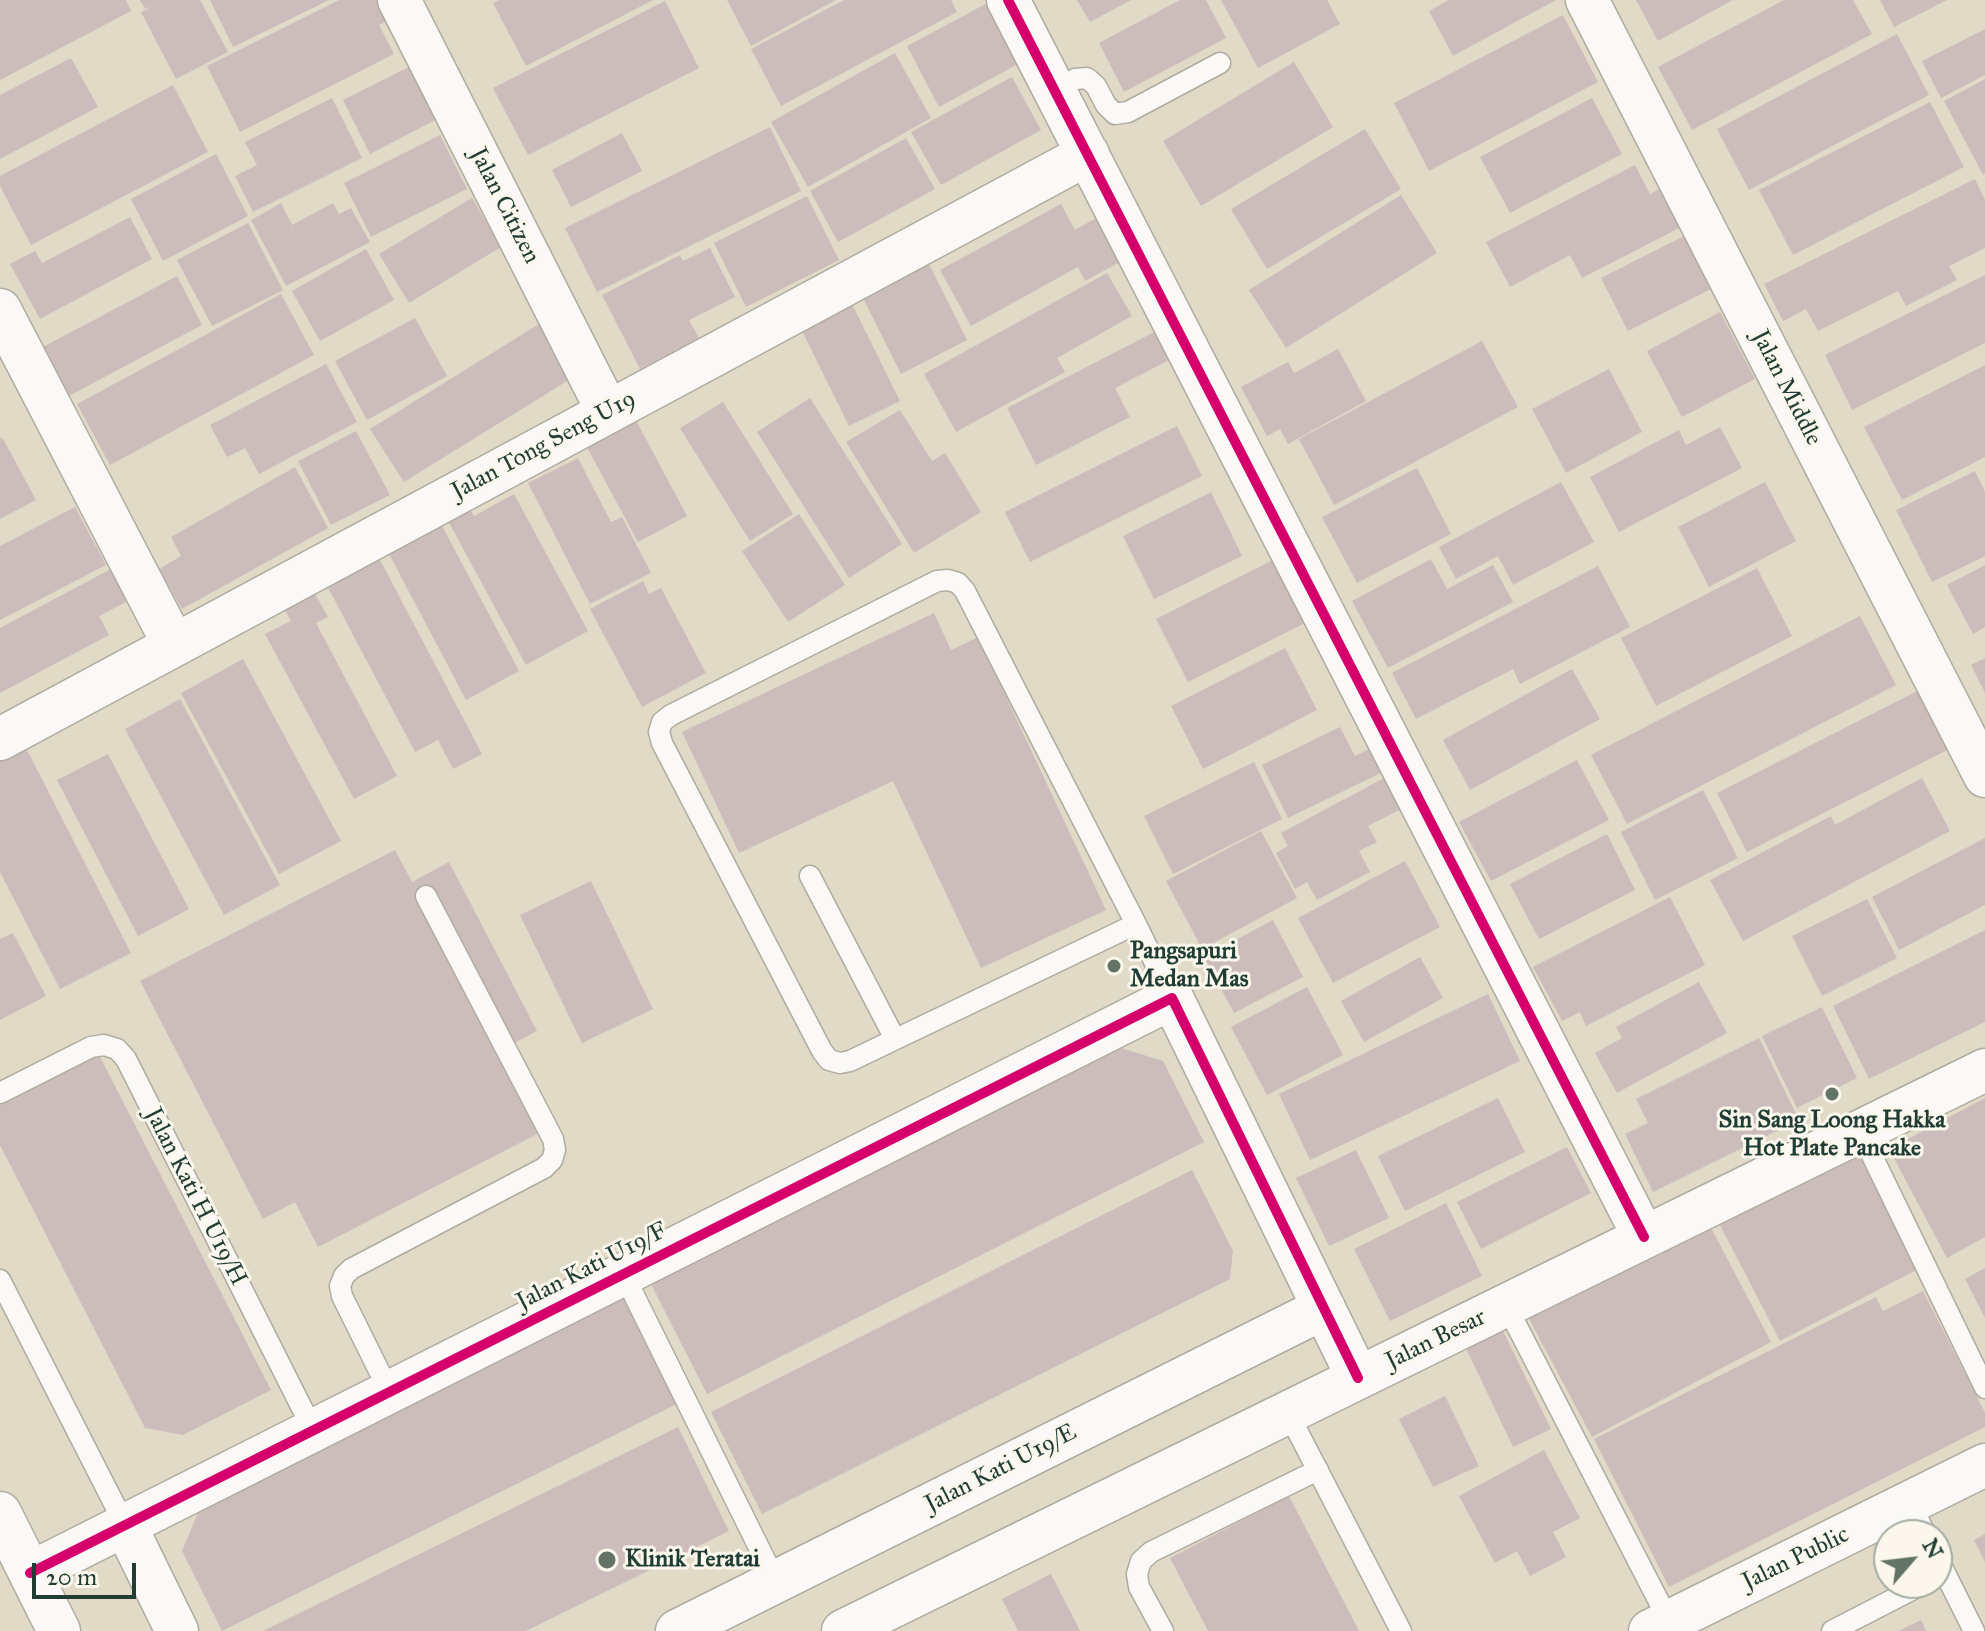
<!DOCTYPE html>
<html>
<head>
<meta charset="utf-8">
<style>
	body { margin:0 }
	#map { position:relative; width:1985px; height:1631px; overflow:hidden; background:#e1dac7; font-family:"IM FELL Great Primer",serif }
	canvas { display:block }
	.north { position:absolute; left:1873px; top:1519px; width:80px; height:80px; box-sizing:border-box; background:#fbf7ec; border:2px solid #a3ada2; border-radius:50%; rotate:62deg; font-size:22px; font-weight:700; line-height:32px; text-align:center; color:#1f3d34 }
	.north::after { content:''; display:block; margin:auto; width:28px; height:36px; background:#637467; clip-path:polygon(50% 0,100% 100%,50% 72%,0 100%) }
	.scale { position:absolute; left:32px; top:1563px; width:104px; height:36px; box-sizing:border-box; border:4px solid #1f3d34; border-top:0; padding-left:10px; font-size:24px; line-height:28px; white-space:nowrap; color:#1f3d34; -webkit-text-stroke:6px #fbf7ec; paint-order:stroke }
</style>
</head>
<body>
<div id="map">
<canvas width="1985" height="1631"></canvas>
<div class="north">N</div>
<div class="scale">20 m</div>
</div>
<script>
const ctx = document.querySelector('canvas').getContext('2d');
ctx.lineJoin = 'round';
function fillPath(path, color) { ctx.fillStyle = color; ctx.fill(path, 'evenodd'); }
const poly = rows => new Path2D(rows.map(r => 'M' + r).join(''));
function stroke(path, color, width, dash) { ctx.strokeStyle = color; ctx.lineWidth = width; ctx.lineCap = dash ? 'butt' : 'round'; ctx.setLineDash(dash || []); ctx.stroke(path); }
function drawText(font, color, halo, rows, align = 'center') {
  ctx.font = font + ' "IM FELL Great Primer",serif'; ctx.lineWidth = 6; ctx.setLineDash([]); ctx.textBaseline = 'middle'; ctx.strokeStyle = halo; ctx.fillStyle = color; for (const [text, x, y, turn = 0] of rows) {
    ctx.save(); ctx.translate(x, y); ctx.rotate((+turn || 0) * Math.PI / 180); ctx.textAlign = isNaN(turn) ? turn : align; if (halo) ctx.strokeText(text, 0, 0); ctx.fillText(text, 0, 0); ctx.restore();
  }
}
const building = poly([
	[0,0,126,0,131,11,0,80],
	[140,0,200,0,228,52,176,79,141,12,154,6,145,9],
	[210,0,329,0,233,47],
	[339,0,408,0,412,8,379,25,394,54,240,132,207,66],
	[499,0,653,0,526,66,493,3],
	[727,0,836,0,751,46],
	[844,0,951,0,957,12,781,106,751,49],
	[993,0,1029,58,939,107,907,46],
	[1077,0,1131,0,1090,22],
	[1180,0,1206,0,1226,38,1124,92,1099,43],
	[1221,0,1327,0,1340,24,1258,68],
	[1449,0,1556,0,1453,56,1429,11],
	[1636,0,1733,0,1658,41],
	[1784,0,1853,0,1872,34,1692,130,1658,67],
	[1880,0,1947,0,1894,27],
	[665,1,699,68,528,155,493,88],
	[1563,15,1598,82,1429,171,1394,103],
	[1985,29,1985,75,1941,98,1922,61],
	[1897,34,1929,95,1749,190,1717,129],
	[895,53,931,118,808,187,771,122],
	[71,58,98,107,0,159,0,95],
	[1294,62,1333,127,1201,206,1163,141],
	[417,63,443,116,370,154,343,100],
	[1012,77,1041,130,941,185,911,132],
	[1985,79,1985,173,1983,175,1944,101],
	[173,85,208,152,31,245,0,186,0,176],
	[332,98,362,158,253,212,235,176,257,165,245,142],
	[1592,98,1622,154,1510,213,1480,157],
	[1930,102,1964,167,1793,255,1759,190],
	[770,127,801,191,597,292,565,228],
	[1365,129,1401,189,1267,269,1231,209],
	[622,133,642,171,571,207,552,170],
	[440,135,467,189,371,237,344,183],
	[906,138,935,189,838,242,810,191],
	[216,154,248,216,163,261,131,199],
	[1635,165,1650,194,1669,184,1689,223,1582,278,1570,255,1510,287,1486,242],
	[1975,179,1985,200,1985,248,1949,266,1957,280,1906,306,1898,291,1818,331,1806,309,1783,321,1764,284],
	[1401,195,1437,253,1286,348,1249,290],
	[807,196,839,260,746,307,714,243],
	[472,198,501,247,409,303,379,254],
	[281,203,292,225,333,203,339,214,351,208,370,242,286,286,251,220],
	[1061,204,1075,230,1105,213,1129,257,1085,281,1078,267,971,326,940,270],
	[130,217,152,259,40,319,10,264,35,251,42,263],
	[248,223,283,290,212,326,177,260],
	[1686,235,1713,288,1628,331,1601,278],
	[710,248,735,297,689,320,699,338,640,369,602,295,680,255,683,261],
	[366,249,394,300,320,341,292,291],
	[925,256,967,340,901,374,859,290],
	[1107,273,1132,316,1057,358,1065,372,956,432,924,374],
	[1985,275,1985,343,1852,410,1825,355],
	[177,276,202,325,69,396,43,347],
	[281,294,314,355,110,465,77,404],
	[850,300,900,401,849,426,799,325],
	[1720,312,1755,379,1682,417,1647,351],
	[415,318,447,376,367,420,335,361],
	[547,319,580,373,404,482,370,429],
	[1166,326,1181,354,1115,388,1130,417,1036,465,1007,408],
	[1482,341,1518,407,1334,505,1299,439],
	[1338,349,1366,401,1288,444,1280,429,1267,436,1241,387,1288,362,1294,373],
	[326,364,357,422,259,474,245,448,227,457,210,425],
	[1985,365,1985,457,1902,500,1864,427],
	[1609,369,1642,432,1566,473,1532,409],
	[810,398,902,544,849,578,757,432],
	[723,402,793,514,750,541,680,428],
	[900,410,932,461,945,453,981,512,914,553,846,442],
	[632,413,687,516,638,542,583,440],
	[1177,426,1202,476,1030,562,1005,512],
	[1720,427,1742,468,1619,532,1590,477,1679,430,1686,445],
	[356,431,390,495,331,525,298,461],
	[2,437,36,500,0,519,0,439],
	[578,458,611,522,622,517,651,573,590,604,528,483],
	[295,467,328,528,182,609,159,569,181,556,171,537],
	[1417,468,1451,534,1357,583,1322,517],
	[1975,471,1985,492,1985,556,1932,582,1896,510],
	[1561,482,1594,542,1513,585,1498,556,1456,579,1439,547],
	[1765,482,1796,541,1709,587,1678,527],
	[1211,492,1242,556,1154,599,1123,536],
	[514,494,588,631,526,665,446,517,467,504,474,516],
	[75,507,106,565,0,620,0,546],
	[799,514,845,585,788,622,742,551],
	[440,522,519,671,466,700,387,550],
	[1287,553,1319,616,1188,682,1156,619],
	[377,554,482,754,453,769,438,740,415,752,325,582],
	[1431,559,1447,589,1493,565,1513,602,1388,668,1352,601],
	[1985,565,1985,627,1973,634,1947,585],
	[1598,566,1630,627,1520,684,1513,669,1416,719,1392,673],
	[1757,568,1792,636,1656,706,1621,638],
	[111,569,128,601,99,616,109,635,0,693,0,628],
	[643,581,649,594,661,588,706,673,642,707,590,609],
	[311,587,328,617,316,623,397,776,354,799,265,634,291,621,281,603],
	[934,613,951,650,978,637,1106,910,981,968,893,781,739,853,682,732],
	[1860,616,1896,685,1627,824,1591,755],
	[1285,648,1317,710,1203,769,1171,706],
	[1985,658,1985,693,1971,665],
	[243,659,341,841,279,874,181,693],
	[1572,669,1600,719,1470,790,1443,740],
	[1929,685,1959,744,1747,852,1717,793],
	[180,699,280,885,224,915,125,729],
	[1340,727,1355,756,1379,744,1391,768,1288,818,1262,765],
	[26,748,131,953,60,989,0,872,0,762],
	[108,754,189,909,138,936,57,780],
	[1577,760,1609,820,1491,881,1459,822],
	[1254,762,1282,819,1173,874,1144,816],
	[1388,776,1405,807,1368,826,1377,842,1359,851,1370,872,1317,900,1307,882,1295,889,1276,853,1288,846,1281,833],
	[1922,778,1950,831,1743,941,1710,880,1831,816,1835,825],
	[1703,790,1738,858,1655,900,1621,832],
	[1261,831,1297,898,1202,949,1166,881],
	[1607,834,1635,890,1539,939,1510,884],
	[1985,838,1985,905,1899,950,1872,897],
	[395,850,412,882,449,862,537,1031,499,1051,541,1132,318,1247,295,1202,263,1219,140,981],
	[1405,861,1440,927,1333,983,1298,918],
	[591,881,653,1009,582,1043,520,915],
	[1670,897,1705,965,1586,1026,1580,1012,1562,1021,1533,967],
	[1867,899,1897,958,1822,996,1792,936],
	[1273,920,1303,977,1234,1013,1204,957],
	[1985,930,1985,1022,1869,1079,1833,1006],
	[13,933,46,996,0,1020,0,939],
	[1420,957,1443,998,1364,1042,1341,1001],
	[1699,982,1727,1033,1617,1093,1595,1053,1622,1038,1616,1027],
	[1307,987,1343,1055,1267,1095,1231,1027],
	[1488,994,1520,1061,1310,1160,1279,1094],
	[1822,1007,1857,1078,1797,1108,1762,1036],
	[1759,1038,1799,1120,1653,1192,1625,1134,1648,1123,1636,1099],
	[1118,1047,1163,1061,1204,1142,707,1394,651,1284],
	[97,1051,271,1390,183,1435,145,1428,0,1145,0,1101],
	[1498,1098,1525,1152,1405,1211,1378,1156],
	[1985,1098,1985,1237,1947,1258,1889,1149],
	[1859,1146,1922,1267,1780,1341,1718,1221],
	[1567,1147,1591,1193,1481,1249,1457,1202],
	[1356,1150,1389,1218,1329,1246,1296,1178],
	[1192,1170,1233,1251,1230,1279,762,1514,711,1412],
	[1446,1203,1482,1276,1390,1321,1354,1249],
	[1708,1222,1771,1342,1592,1437,1528,1317],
	[1985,1268,1985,1318,1965,1279],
	[1923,1291,1985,1413,1985,1427,1669,1587,1594,1439,1876,1297,1883,1311],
	[628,1295,681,1402,222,1631,182,1551,200,1508],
	[1500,1325,1551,1429,1513,1447,1463,1342],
	[1445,1396,1479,1466,1433,1487,1399,1419],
	[678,1427,729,1531,603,1593,526,1631,263,1631],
	[1544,1450,1580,1518,1553,1532,1566,1557,1530,1576,1517,1551,1495,1563,1459,1496],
	[1289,1496,1359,1631,1208,1631,1170,1558],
	[1985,1534,1985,1562,1974,1540],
	[1051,1574,1080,1631,1018,1631,1002,1599],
	[1921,1620,1926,1631,1898,1631]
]);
const lane = poly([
	[1054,90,1075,79,1087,78,1096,86,1106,105,1115,114,1128,112,1220,63],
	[810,876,895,1039],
	[1136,924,850,1061,840,1063,829,1060,822,1051,662,743,659,732,662,722,671,715,937,581,948,580,958,583,965,591,1136,924,1172,998],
	[0,1093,91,1047,104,1045,117,1049,126,1059,313,1430],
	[1860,1131,1985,1388],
	[623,1273,776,1582],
	[0,1280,125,1525],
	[1506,1305,1671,1625],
	[389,1391,342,1296,340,1286,344,1276,351,1269,544,1168,552,1160,555,1150,553,1139,426,896],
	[1288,1413,1401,1631],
	[1910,1503,1926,1535],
	[1937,1557,1974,1631],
	[1163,1631,1139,1587,1137,1574,1141,1561,1151,1552,1318,1470],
	[1832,1631,1925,1583]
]);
const street = poly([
	[399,0,608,412],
	[1008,0,1644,1237],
	[1587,0,1985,776],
	[0,310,174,645],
	[0,739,1088,154],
	[0,1513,59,1631],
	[125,1525,177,1631],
	[30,1573,1172,998,1358,1378],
	[677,1631,1324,1308],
	[843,1631,1985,1070],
	[1650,1631,1985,1465]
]);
const cycleway = poly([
	[1008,0,1644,1237],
	[30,1573,1172,998,1358,1378]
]);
const markers = [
	[1114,966,8,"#637467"],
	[1832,1094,8,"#637467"],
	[607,1560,10,"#637467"]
];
const streetNames = [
	["Jalan Citizen",504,206,63],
	["Jalan Middle",1786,388,63],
	["Jalan Tong Seng U19",544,446,-28],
	["Jalan Kati H U19/H",195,1197,63],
	["Jalan Kati U19/F",592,1267,-27],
	["Jalan Besar",1436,1340,-26],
	["Jalan Kati U19/E",1001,1469,-27],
	["Jalan Public",1796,1559,-26]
];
const poiNames = [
	["Pangsapuri",1130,952],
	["Medan Mas",1130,980],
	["Sin Sang Loong Hakka",1832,1121,"center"],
	["Hot Plate Pancake",1832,1149,"center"],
	["Klinik Teratai",625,1560]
];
fillPath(building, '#cdbcbc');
stroke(lane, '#aeac9f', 23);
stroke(street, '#aeac9f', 45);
stroke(lane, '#faf9f7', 20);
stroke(street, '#faf9f7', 42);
stroke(cycleway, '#d6006c', 10);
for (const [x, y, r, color] of markers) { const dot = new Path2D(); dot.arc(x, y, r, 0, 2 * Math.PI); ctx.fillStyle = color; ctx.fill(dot); stroke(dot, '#fbf7ec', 3); }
drawText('24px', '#1f3d34', '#fbf7ec', streetNames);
drawText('bold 24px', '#1f3d34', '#fbf7ec', poiNames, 'left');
</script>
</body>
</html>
